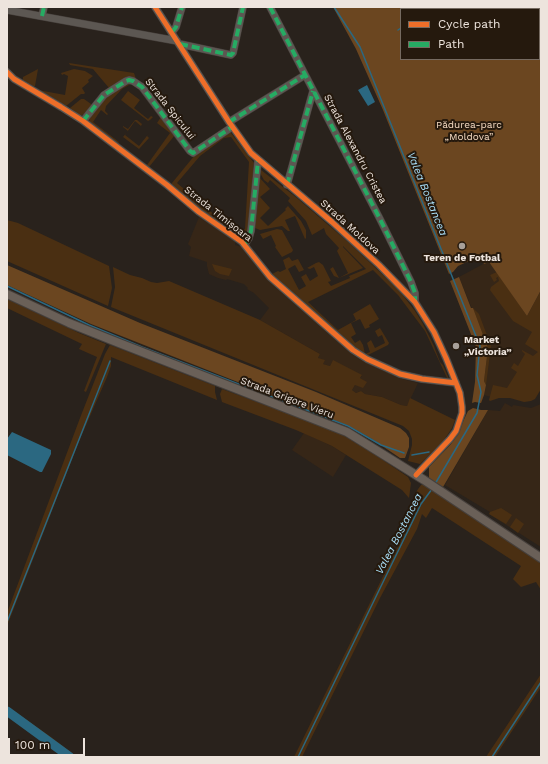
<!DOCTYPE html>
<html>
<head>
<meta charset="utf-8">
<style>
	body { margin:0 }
	#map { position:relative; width:548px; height:764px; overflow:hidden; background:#29221c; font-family:"Work Sans",sans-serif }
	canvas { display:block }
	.frame { position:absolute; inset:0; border:8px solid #ede4dd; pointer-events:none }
	.legend { position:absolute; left:400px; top:8px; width:140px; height:52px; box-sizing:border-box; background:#25190d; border:1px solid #756a60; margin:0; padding:5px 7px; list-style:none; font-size:12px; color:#ede4dd }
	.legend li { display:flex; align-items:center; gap:8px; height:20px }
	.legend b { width:20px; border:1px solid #756a60 }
	.scale { position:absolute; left:8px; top:738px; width:77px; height:18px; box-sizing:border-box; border:2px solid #ede4dd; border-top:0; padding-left:5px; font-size:12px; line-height:14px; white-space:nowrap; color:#ede4dd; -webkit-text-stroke:3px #25190d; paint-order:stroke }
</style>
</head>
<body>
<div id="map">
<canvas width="548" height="764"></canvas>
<div class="frame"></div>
<ul class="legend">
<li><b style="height:5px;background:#ee6e29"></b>Cycle path</li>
<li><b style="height:5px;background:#26ab63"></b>Path</li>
</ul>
<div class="scale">100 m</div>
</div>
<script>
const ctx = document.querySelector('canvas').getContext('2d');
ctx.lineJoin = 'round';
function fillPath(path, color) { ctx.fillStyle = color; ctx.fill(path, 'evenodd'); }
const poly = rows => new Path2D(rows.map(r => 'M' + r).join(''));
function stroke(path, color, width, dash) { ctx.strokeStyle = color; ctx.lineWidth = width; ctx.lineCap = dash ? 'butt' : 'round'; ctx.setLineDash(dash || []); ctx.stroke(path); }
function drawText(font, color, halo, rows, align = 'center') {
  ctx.font = font + ' "Work Sans",sans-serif'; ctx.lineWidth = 4; ctx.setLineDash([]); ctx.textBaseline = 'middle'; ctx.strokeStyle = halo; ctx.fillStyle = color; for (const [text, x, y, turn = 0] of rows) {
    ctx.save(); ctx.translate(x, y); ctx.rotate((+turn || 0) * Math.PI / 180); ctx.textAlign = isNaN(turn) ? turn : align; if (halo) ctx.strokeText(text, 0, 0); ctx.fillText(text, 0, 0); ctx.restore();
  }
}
const built = poly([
	[199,217,206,222,214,224,235,241,235,245,242,247,259,267,262,273,285,295,374,366,402,379,418,383,407,406,401,405,382,397,365,394,361,391,356,393,352,390,355,385,366,382,360,378,362,376,333,361,330,366,323,364,318,358,320,354,260,320,269,308,254,293,247,289,248,288,244,284,227,279,226,280,218,278,209,274,207,266,207,262,189,256,191,247,188,244],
	[489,261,536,327,541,367,509,391,491,397,484,395,486,385,484,381,488,348,459,277],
	[505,403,512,407,513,405,531,408,541,404,541,547,489,514,490,512,445,485,488,410,500,411],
	[304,433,332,446,346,455,333,477,292,450]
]);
const green = poly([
	[69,63,134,73,136,79,109,88,93,69,70,65],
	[38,69,35,86,33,86,23,80,23,77],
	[74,69,85,71,93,76,88,80,89,82,82,88,85,93,84,94,81,94,66,106,38,90,65,95,68,76,64,74,62,75,61,73],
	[132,82,129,85,122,89,106,106,105,111,108,114,107,115,101,110,93,122,119,142,118,143,90,122,89,119,103,98],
	[128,91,140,100,134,108,148,119,151,116,153,117,150,120,148,121,121,100],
	[81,99,84,99,91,104,91,107,85,114,79,116,70,108],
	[161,117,175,135,149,167,147,165,170,133,157,123],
	[135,120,137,120,142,124,141,126,135,121,125,135,139,146,150,132,147,136,149,138,139,149,123,137,128,131,123,127,123,126,128,129],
	[227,133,231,133,254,163,248,235,246,238,243,238,207,215,172,185,172,183,199,150],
	[231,137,249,162,245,229,239,232,217,217,177,183,200,156,224,138],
	[261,170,297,198,348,242,398,289,415,311,423,324,434,346,435,349,440,362,443,365,449,379,448,380,425,331,398,295,373,270,308,302,338,330,356,320,353,314,370,304,379,319,369,325,370,327,365,329,360,319,351,323,356,334,351,337,355,343,360,340,363,345,365,354,370,352,367,343,371,340,375,348,385,343,382,335,378,337,375,331,380,328,389,343,388,345,366,356,358,352,272,274,278,271,280,272,286,269,283,260,289,257,292,261,298,259,304,270,299,272,295,265,288,269,299,290,306,286,301,277,306,274,310,281,318,276,314,267,310,269,307,268,316,263,319,262,323,265,331,281,328,282,331,286,350,278,349,276,366,269,343,246,343,247,363,268,339,278,334,276,330,269,333,267,339,278,348,273,337,251,339,248,326,234,324,228,312,235,306,221,288,201,290,198,270,180,268,183,264,180,260,173],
	[259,177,270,189,260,197,270,208,260,218,268,226,286,210,285,209,288,206,301,221,306,230,306,238,305,239,295,216,285,220,290,231,288,231,282,226,260,230,255,228,254,225],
	[7,220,18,223,109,266,112,288,108,306,7,261],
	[277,229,282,230,293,250,292,252,282,257,275,247,276,246,271,235,263,239,260,234],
	[212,264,232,269,229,276,220,274,215,271],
	[113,267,130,275,142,278,151,282,157,283,169,281,260,320,320,354,318,358,325,360,323,364,330,366,333,360,362,375,360,378,367,382,363,388,355,385,352,390,356,393,361,391,365,394,382,397,401,405,407,406,410,398,455,420,452,428,442,443,420,464,408,461,412,445,412,439,409,431,403,426,111,307,115,287],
	[497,272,527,316,541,290,541,389,535,399,531,401,524,402,510,398,499,398,490,401,489,400,493,385,507,388,517,372,511,368,514,363,518,366,525,354,522,351,522,350,533,356,538,352,525,344,532,332,513,321,490,290,491,287,499,281,498,277,496,278,497,280,494,282,490,275],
	[7,299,79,333,106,344,86,392,84,391,97,357,79,349,82,344,7,308],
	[473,308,479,314,491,346,486,385,484,381,488,348],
	[110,345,215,386,215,392,217,400,111,357,111,366,107,377,80,439,7,626,7,613,80,418,105,354],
	[222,389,335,431,348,438,377,456,408,477,411,483,409,498,402,490,332,446,296,430,222,402,220,394],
	[421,485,426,485,541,561,541,590,536,582,521,587,513,579,521,566,432,508,426,518,422,514,417,529,380,598,302,757,294,757,400,542,416,492],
	[501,508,512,515,506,524,489,514,490,512],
	[516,518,524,524,518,533,510,527],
	[541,674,541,687,495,757,486,757],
	[7,706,51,737,77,757,65,757,7,714]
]);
const forest = poly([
	[333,7,529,7,529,9,401,9,401,59,539,59,539,47,541,55,541,290,527,316,489,262,484,264,480,256,458,266,453,272,449,274,383,110,356,49],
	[7,265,140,323,316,392,400,428,406,433,409,438,409,447,405,458,400,458,372,439,349,426,91,324,7,285],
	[459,277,471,308,473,308,488,348,484,381,486,385,484,395,481,403,475,402,472,403,475,382,476,347,450,281],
	[473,408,481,410,488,410,443,487,440,486,429,478,429,467,451,444,457,434,468,411]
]);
const water = poly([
	[367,85,375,102,368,106,358,90],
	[12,432,51,450,51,454,42,472,40,472,7,455,7,439]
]);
const stream = poly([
	[334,7,360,47,480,346,477,375,481,392,477,413,435,484],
	[424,9,427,7],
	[489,9,496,7],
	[398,30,401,28],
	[7,286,89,325,142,347,348,426,381,445,404,453],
	[412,455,429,452],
	[7,622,110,361],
	[298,757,421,504,432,489],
	[492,757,541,682]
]);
const river = poly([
	[7,711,70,757]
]);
const minor = poly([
	[155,7,229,122,251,153,332,222,379,265,415,302,434,332,446,358,460,393,462,407,462,413,456,431,450,439,416,475],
	[270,7,380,219,411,282,415,293,415,302],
	[7,10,177,41],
	[42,16,44,7],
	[172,32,176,27,182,7],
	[180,44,231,55,233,53,243,7],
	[7,72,14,79,61,107,83,121,167,185,199,212,242,242,270,277,353,350,367,359,400,374,422,379,456,383],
	[83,121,104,95,126,81,129,80,133,81,142,87,190,151,193,153,232,127],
	[229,122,305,75],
	[287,185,313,91],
	[245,244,249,238,251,231,258,161]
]);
const major = poly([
	[7,294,69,323,119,343,347,432,424,480,541,558]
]);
const quiet = poly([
	[270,7,380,219,411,282,415,293,415,302],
	[42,16,44,7],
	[172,32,176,27,182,7],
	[180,44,231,55,233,53,243,7],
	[83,121,104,95,126,81,129,80,133,81,142,87,190,151,193,153,232,127],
	[229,122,305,75],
	[287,185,313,91],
	[245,244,249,238,251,231,258,161]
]);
const cycleway = poly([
	[155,7,229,122,251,153,332,222,379,265,415,302,434,332,446,358,460,393,462,407,462,413,456,431,450,439,416,475],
	[7,72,14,79,61,107,83,121,167,185,199,212,242,242,270,277,353,350,367,359,400,374,422,379,456,383]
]);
const markers = [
	[462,246,4,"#a8a099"],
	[456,346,4,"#a8a099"]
];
const streetNames = [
	["Strada Spicului",170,109,52],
	["Strada Alexandru Cristea",355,149,62],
	["Strada Timișoara",218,214,38],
	["Strada Moldova",350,227,42],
	["Strada Grigore Vieru",287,398,21]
];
const parkNames = [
	["Pădurea-parc",469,125],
	["„Moldova”",469,137]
];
const poiNames = [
	["Teren de Fotbal",462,258],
	["Market",464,340,"left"],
	["„Victoria”",464,352,"left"]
];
const waterNames = [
	["Valea Bostancea",427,194,68],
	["Valea Bostancea",399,534,-63]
];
fillPath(built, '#362617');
fillPath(green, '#4a2f12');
fillPath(forest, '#6b4620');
fillPath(water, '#2b6881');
stroke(stream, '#2b6881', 1.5);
stroke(river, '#2b6881', 9);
stroke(minor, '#453f3b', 8);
stroke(major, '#453f3b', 10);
stroke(minor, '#5c5752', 7);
stroke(major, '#6a6058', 8);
stroke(quiet, '#26ab63', 4, [8, 4]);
stroke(cycleway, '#ee6e29', 5);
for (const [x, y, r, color] of markers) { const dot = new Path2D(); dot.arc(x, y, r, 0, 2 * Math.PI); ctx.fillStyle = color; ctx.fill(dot); stroke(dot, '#25190d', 1.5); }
drawText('10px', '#ede4dd', '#25190d', streetNames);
drawText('10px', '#f5dac2', '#25190d', parkNames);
drawText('bold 10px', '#ede4dd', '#25190d', poiNames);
drawText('italic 11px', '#a9dff9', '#25190d', waterNames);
</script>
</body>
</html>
